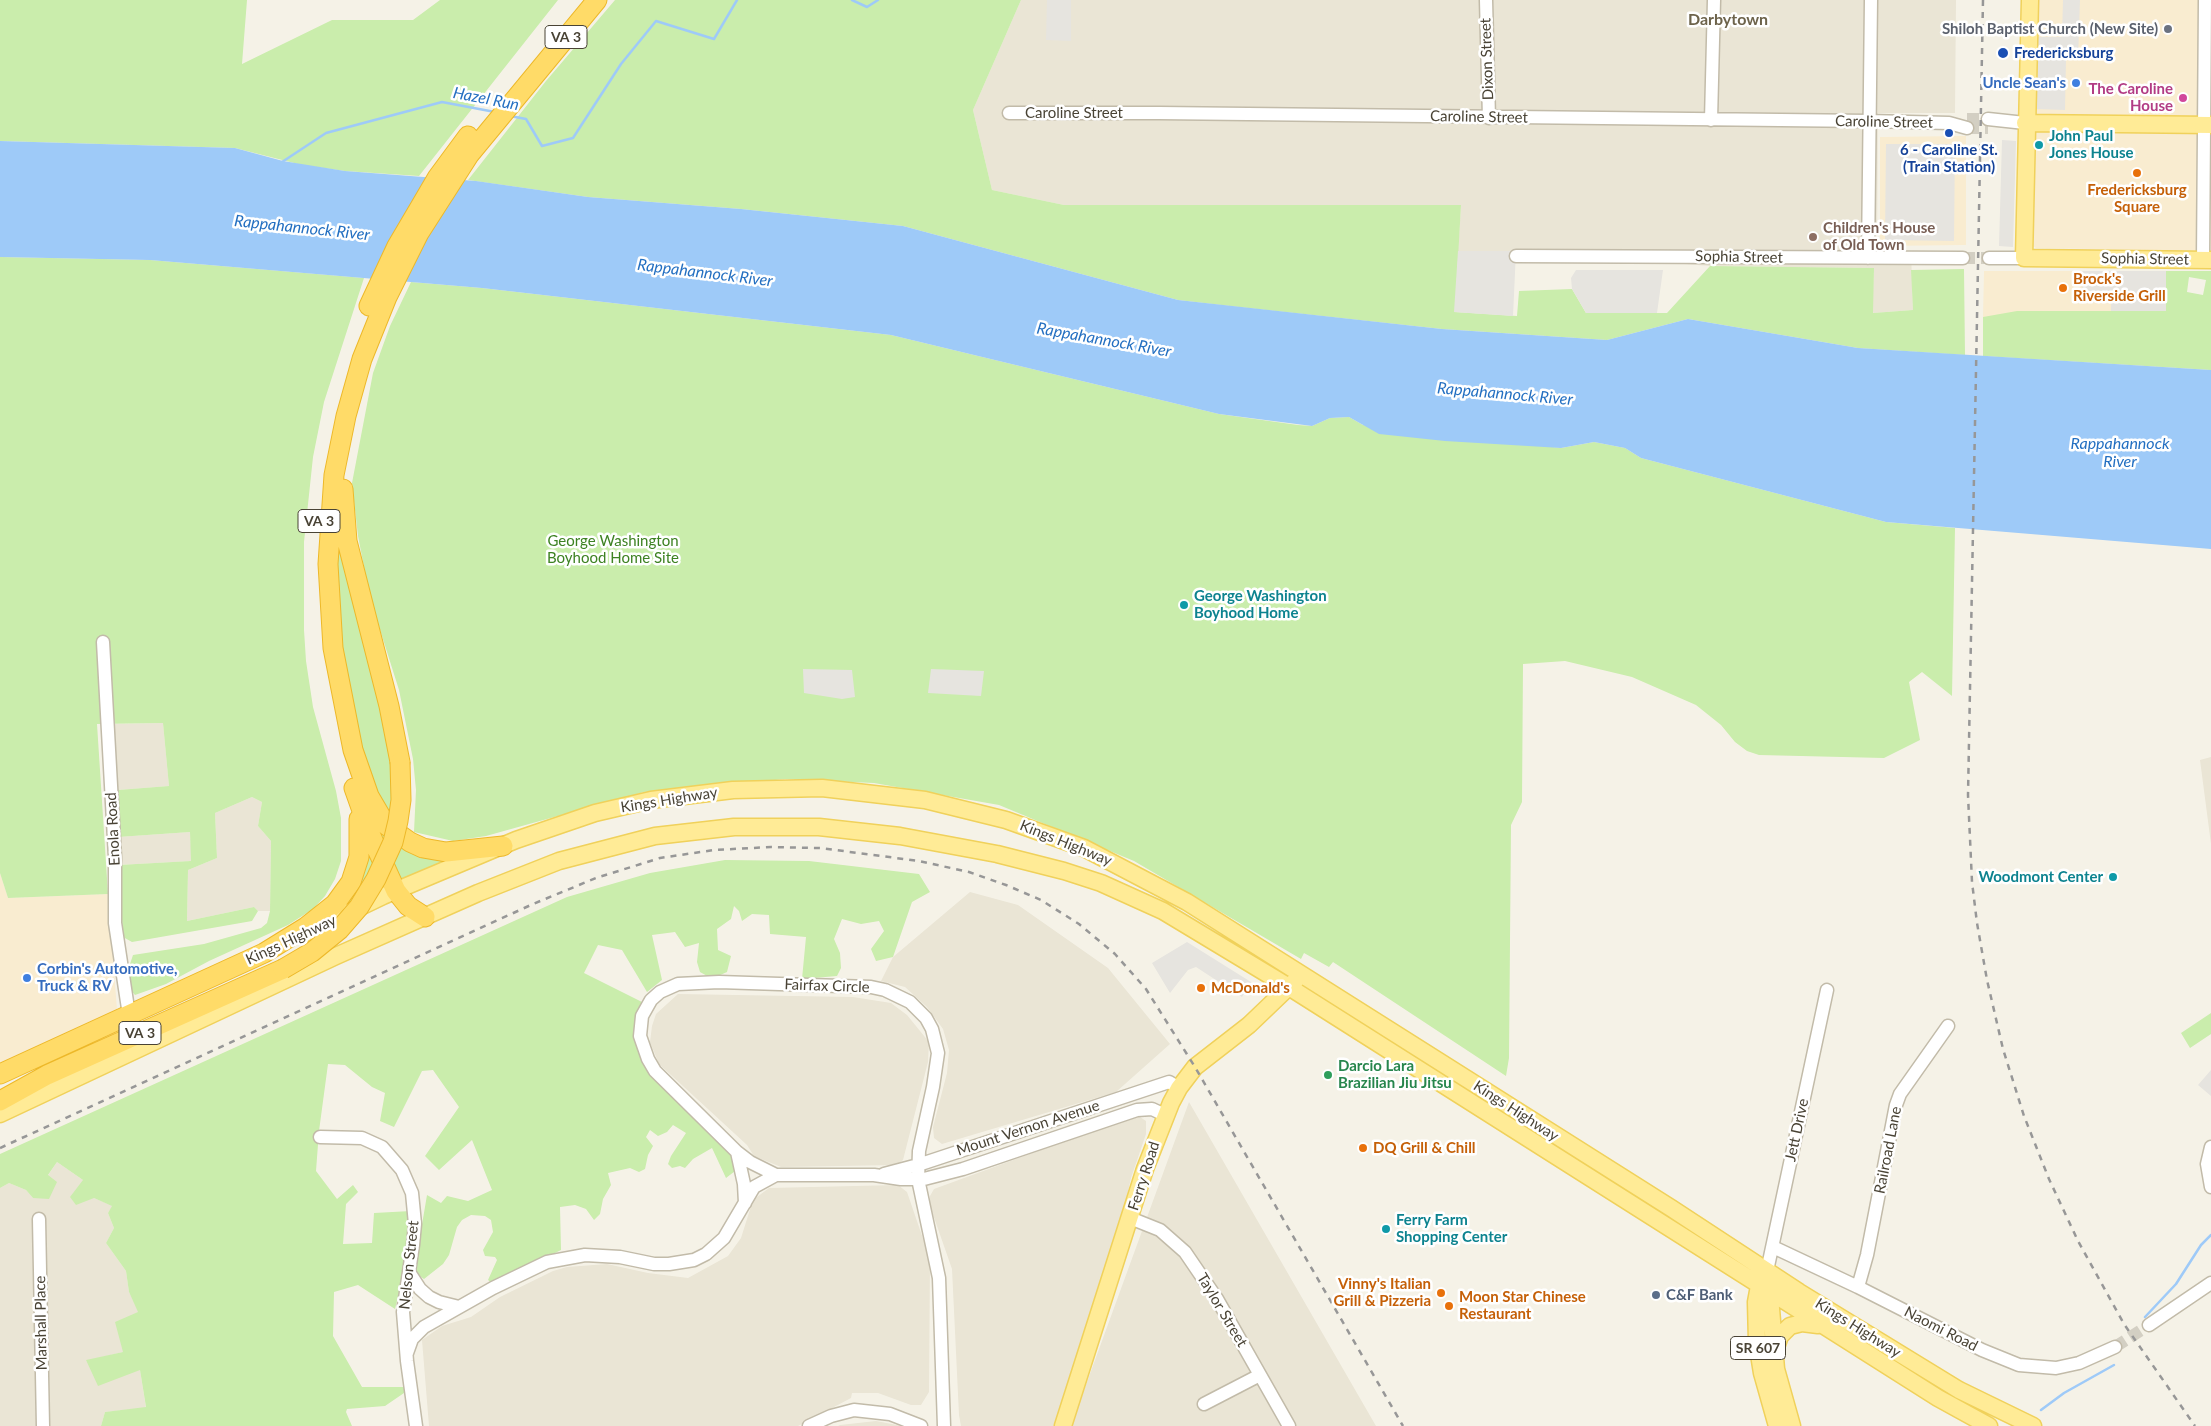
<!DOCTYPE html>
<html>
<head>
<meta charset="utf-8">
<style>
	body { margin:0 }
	canvas { display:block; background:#f5f2e7 }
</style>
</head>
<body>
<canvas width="2211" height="1426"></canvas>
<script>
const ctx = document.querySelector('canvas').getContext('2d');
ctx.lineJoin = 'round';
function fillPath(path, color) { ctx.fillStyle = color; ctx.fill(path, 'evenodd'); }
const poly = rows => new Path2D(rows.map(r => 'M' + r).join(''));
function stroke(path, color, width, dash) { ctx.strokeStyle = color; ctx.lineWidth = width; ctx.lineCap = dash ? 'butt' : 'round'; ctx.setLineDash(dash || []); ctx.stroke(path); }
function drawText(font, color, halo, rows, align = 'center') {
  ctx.font = font + ' Lato,sans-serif'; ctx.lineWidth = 5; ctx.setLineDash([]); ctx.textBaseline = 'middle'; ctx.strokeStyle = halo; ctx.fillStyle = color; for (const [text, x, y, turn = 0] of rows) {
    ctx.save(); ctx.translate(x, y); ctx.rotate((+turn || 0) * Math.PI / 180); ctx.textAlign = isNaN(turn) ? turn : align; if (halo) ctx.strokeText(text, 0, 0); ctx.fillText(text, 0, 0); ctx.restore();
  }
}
const residential = poly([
	[1021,0,1956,0,1955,113,1878,113,1877,251,1911,252,1913,310,1872,313,1874,268,1710,266,1516,251,1458,251,1461,206,1064,205,992,190,973,110],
	[163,723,169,786,118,790,113,724],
	[2211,757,2211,844,2200,760],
	[252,797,262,802,258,826,271,841,270,911,258,911,254,907,187,921,188,870,217,858,215,813],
	[190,832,192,861,119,865,118,837],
	[970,892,1018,905,1108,968,1170,1044,1116,1092,942,1144,934,1138,933,1127,947,1073,949,1050,943,1029,927,1007,905,987,881,981,893,957],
	[678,994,853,997,891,1003,907,1015,929,1042,928,1062,903,1160,897,1165,781,1167,754,1156,747,1145,659,1064,650,1042,652,1026,656,1014],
	[1189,1102,1376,1426,1071,1426],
	[1131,1117,1140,1117,1146,1121,1146,1134,1131,1178,1122,1218,1072,1379,1054,1426,961,1426,959,1415,952,1269,929,1203,930,1196,934,1189],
	[57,1162,83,1180,94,1198,113,1206,108,1213,114,1228,106,1243,126,1271,129,1292,139,1312,123,1352,86,1361,140,1370,146,1408,105,1412,101,1426,0,1426,0,1188,9,1183,26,1190,33,1198],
	[898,1185,907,1192,930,1259,929,1392,921,1405,911,1405,878,1393,852,1393,851,1398,798,1426,429,1426,422,1340,442,1326,471,1317,500,1297,553,1271,567,1267,607,1264,648,1273,688,1278,728,1256,741,1238,753,1200,769,1188],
	[876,1421,902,1426,838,1426,840,1425]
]);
const commercial = poly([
	[2036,0,2211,0,2211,251,2036,248,2032,245],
	[1966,136,1966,245,1880,246,1880,137],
	[1984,271,2166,271,2166,311,1983,317],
	[0,873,8,898,108,894,117,1010,0,1063]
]);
const green = poly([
	[0,0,247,0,242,64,332,20,413,20,440,0,558,0,419,176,345,171,302,165,235,148,0,141],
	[615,0,1021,0,973,110,992,190,1064,205,1461,205,1455,312,1517,316,1519,291,1572,289,1586,313,1667,313,1710,266,1874,268,1873,313,1913,310,1911,270,1964,269,1965,355,1858,348,1688,319,1607,340,1442,329,1239,307,1178,300,903,226,741,209,588,197,468,180,546,81],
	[0,257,150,260,364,278,324,402,313,457,304,542,304,630,306,661,313,707,336,791,341,818,341,861,335,879,325,896,313,909,288,925,209,961,166,984,135,995,129,988,127,973,133,955,204,944,261,928,267,923,270,911,271,841,258,826,262,802,252,797,215,813,217,858,188,870,187,921,254,907,258,911,252,921,132,942,123,937,119,865,191,861,190,832,118,837,118,790,169,786,163,723,97,724,108,894,8,898,0,873],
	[2166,271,2211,271,2211,370,1983,356,1983,317,2017,311,2166,311],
	[2189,277,2206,280,2203,295,2187,292],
	[411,282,482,288,891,335,1219,414,1298,425,1312,426,1330,418,1349,417,1363,425,1561,448,1594,442,1625,448,1641,458,1886,522,1955,528,1952,696,1922,672,1909,682,1920,740,1884,758,1759,755,1747,751,1735,742,1721,725,1696,705,1632,677,1565,661,1523,664,1522,802,1511,825,1509,1058,1506,1076,1333,962,1329,967,1304,953,1301,959,1134,861,999,805,874,783,786,779,644,792,486,836,453,841,414,832,416,790,413,759,399,690,370,598,358,536,352,483,373,373,390,326],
	[340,521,394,763,391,818,368,778,342,661,335,577],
	[372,811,449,859,398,882],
	[366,842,385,887,341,908],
	[725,860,809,861,919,874,930,892,912,902,893,957,876,961,871,949,884,931,879,921,861,924,842,919,834,939,840,953,841,968,837,976,802,979,806,937,770,934,769,915,752,914,742,921,739,911,734,906,731,919,717,929,718,950,731,956,727,972,718,976,709,977,700,972,697,962,699,943,685,947,675,932,652,935,662,980,647,992,622,950,598,945,584,973,644,1003,635,1034,650,1071,733,1151,739,1168,726,1178,712,1148,693,1159,685,1168,680,1166,672,1168,668,1164,671,1156,686,1133,673,1125,667,1132,658,1136,650,1130,646,1137,653,1146,648,1155,645,1169,639,1172,630,1168,608,1173,611,1185,603,1199,600,1214,594,1220,586,1209,575,1205,560,1207,561,1250,493,1284,488,1280,497,1260,495,1257,485,1256,483,1250,493,1232,491,1220,485,1216,471,1215,462,1220,457,1227,449,1255,443,1264,424,1279,418,1275,415,1266,427,1195,441,1203,447,1196,468,1201,492,1190,472,1140,439,1170,425,1156,459,1107,433,1070,422,1071,394,1127,380,1121,385,1093,372,1087,345,1065,328,1064,319,1131,316,1171,337,1199,353,1185,358,1192,346,1204,343,1244,372,1243,374,1213,411,1211,409,1253,395,1309,358,1285,334,1292,333,1336,362,1387,406,1387,404,1393,385,1406,347,1409,346,1412,352,1426,101,1426,105,1412,146,1407,140,1370,98,1386,86,1360,123,1352,115,1322,138,1312,129,1292,126,1271,106,1243,114,1228,108,1213,112,1206,94,1198,76,1205,70,1197,83,1180,57,1162,48,1175,57,1182,49,1199,33,1198,26,1190,9,1183,0,1188,0,1154,567,897,650,873],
	[2211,1013,2211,1034,2190,1048,2181,1033]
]);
const parking = poly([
	[1047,0,1071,0,1071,41,1046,40],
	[2063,0,2080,0,2078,60,2066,60,2065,110,2035,109,2037,37,2062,37],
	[2002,140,2016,141,2013,247,1999,246],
	[1886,144,1955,144,1954,241,1885,240],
	[1458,251,1516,251,1513,316,1454,312],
	[1576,270,1663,270,1657,313,1586,313,1572,289,1571,278],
	[2082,271,2166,271,2166,311,2111,311,2111,292,2082,291],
	[803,669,852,670,855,697,842,699,804,693],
	[931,669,984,671,981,696,928,693],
	[1187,942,1251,982,1242,997,1196,967,1188,970,1170,993,1152,963],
	[2211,1070,2211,1096,2198,1085]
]);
const water = poly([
	[0,141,235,148,283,161,345,171,476,181,588,197,741,209,903,226,1178,300,1442,329,1607,340,1688,319,1858,348,2211,370,2211,549,1886,522,1641,458,1625,448,1594,442,1561,448,1445,441,1379,434,1349,417,1330,418,1312,426,1219,414,891,335,482,288,150,260,0,257]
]);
const stream = poly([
	[852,0,867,7,878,0],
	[510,116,526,119,542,146,573,138,621,64,656,21,714,39,737,0],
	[282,162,326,133,442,102,495,112],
	[2145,1317,2176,1284,2201,1245,2211,1235],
	[2041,1410,2064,1393,2114,1365]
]);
const minorTunnel = poly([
	[1967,119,1988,119],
	[1967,128,1988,128],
	[1963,258,1989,258],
	[2115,1347,2149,1325]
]);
const minor = poly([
	[1486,0,1489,118],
	[1009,113,1159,113,1869,121,1949,123,1967,128],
	[1988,119,2025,123],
	[1711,120,1714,0],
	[1516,256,1963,258],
	[1868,258,1871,0],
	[1989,258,2024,258],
	[2203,260,2205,0],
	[103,642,115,857,115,923,129,1015],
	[320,1137,362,1138,382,1147,402,1170,412,1193,415,1224,413,1245,403,1312,407,1361,416,1426],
	[2211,1147,2207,1164,2211,1187],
	[737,1152,744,1184,745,1203],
	[884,1174,918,1165,1169,1082,1179,1088],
	[776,1175,750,1162,737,1152,655,1071,648,1059,640,1036,642,1016,651,1000,660,992,678,984,719,982,871,987,885,990,910,1002,926,1018,932,1029,938,1053,933,1087,919,1151,918,1179,939,1278,944,1426],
	[1130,1218,1160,1230,1185,1252,1217,1299,1289,1426],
	[39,1219,43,1426],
	[1773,1247,1858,1287,1982,1350,2019,1365,2056,1368,2079,1363,2115,1347],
	[1767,1271,1827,990],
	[409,1272,420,1289,429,1297,439,1302,459,1307],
	[1858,1287,1867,1255,1896,1105,1900,1094,1948,1026],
	[2149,1325,2211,1283],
	[407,1353,412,1339,424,1327,493,1288,547,1262,585,1255,620,1257,654,1264,669,1264,694,1260,706,1254,724,1238,754,1187,776,1175,874,1175,901,1179,924,1179,963,1169,1137,1110,1152,1109,1165,1115],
	[1204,1404,1260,1375],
	[809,1426,831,1416,854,1410,890,1414,921,1426]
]);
const major = poly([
	[2030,0,2024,258,2211,260],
	[2025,123,2211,125],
	[306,933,383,896,516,840,595,813,651,800,733,790,822,788,925,800,1006,820,1084,848,1187,902,1671,1208,1799,1292,1959,1390,2033,1426],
	[0,1114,336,956,478,893,559,861,655,836,734,827,819,827,900,836,997,854,1064,871,1101,883,1163,911,1289,987,1938,1398,1989,1426],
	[1763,1277,1759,1286,1756,1302,1757,1342,1762,1373,1777,1426],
	[1769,1285,1776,1369,1792,1426],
	[1775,1350,1780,1336,1790,1326,1802,1323,1818,1325],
	[1063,1426,1145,1169,1171,1103,1179,1088,1195,1067,1249,1025,1296,980]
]);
const highway = poly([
	[369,306,397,246,420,207,437,178,468,136],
	[343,489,347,541,389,706,400,762],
	[354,788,371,836,396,891,408,906,425,917],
	[503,846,446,852,423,848,410,842,386,825,369,796,353,750,333,648,328,564,334,475,346,416,362,359,387,297,419,233,469,155,597,0],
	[0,1074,264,953,306,927,335,904,351,882,359,857,359,819],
	[0,1101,47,1075,283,969]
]);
const rail = poly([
	[1983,0,1968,795,1972,882,1977,923,1987,980,2003,1049,2024,1116,2049,1179,2078,1241,2124,1324,2195,1426],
	[0,1148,533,904,596,878,660,858,714,850,771,847,820,848,919,861,969,872,1006,885,1041,900,1079,924,1115,954,1146,989,1195,1067,1403,1426]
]);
const highwayBridge = poly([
	[283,969,312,952,339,930,359,907,376,879,393,842,398,821,401,800,400,762]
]);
const markers = [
	[2168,29,5,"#6b7280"],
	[2003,53,6,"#1a4fb4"],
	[2076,83,5,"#3f7fe0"],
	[2183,98,5,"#d1479c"],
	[1949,133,5,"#1a4fb4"],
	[2039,145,5,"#0f9aa8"],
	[2137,173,5,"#e8710a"],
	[1813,237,5,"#8d6e63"],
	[2063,288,5,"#e8710a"],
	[1184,605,5,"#0f9aa8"],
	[2113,877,5,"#0f9aa8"],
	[27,978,5,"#3f7fe0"],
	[1201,988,5,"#e8710a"],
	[1328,1075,5,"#2e9e5b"],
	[1363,1148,5,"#e8710a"],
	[1386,1229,5,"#0f9aa8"],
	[1441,1293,5,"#e8710a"],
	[1656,1295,5,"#5c6f8a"],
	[1449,1306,5,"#e8710a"]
];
const shields = [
	[566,37,42],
	[319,521,42],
	[140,1033,42],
	[1758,1348,55]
];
const shieldNames = [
	["VA 3",566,37],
	["VA 3",319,521],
	["VA 3",140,1033],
	["SR 607",1758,1348]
];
const worshipNames = [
	["Shiloh Baptist Church (New Site)",2158,29]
];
const transitNames = [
	["Fredericksburg",2014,53],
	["6 - Caroline St.",1949,150,"center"],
	["(Train Station)",1949,167,"center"]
];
const streetNames = [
	["Dixon Street",1487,59,-92],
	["Caroline Street",1074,113],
	["Caroline Street",1479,117,1],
	["Caroline Street",1884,122,1],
	["Sophia Street",1739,257,1],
	["Sophia Street",2145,259,1],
	["Kings Highway",669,800,-9],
	["Enola Road",113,829,-93],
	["Kings Highway",1066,843,22],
	["Kings Highway",291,940,-25],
	["Fairfax Circle",827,986,2],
	["Kings Highway",1516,1111,33],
	["Mount Vernon Avenue",1028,1128,-18],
	["Jett Drive",1797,1130,-78],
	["Railroad Lane",1888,1150,-79],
	["Ferry Road",1144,1176,-72],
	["Nelson Street",409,1265,-84],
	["Taylor Street",1222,1310,59],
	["Marshall Place",41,1323,-91],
	["Kings Highway",1858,1328,32],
	["Naomi Road",1941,1329,27]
];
const shopNames = [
	["Uncle Sean's",2066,83],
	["Corbin's Automotive,",37,969,"left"],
	["Truck & RV",37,986,"left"]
];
const hotelNames = [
	["The Caroline",2173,89],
	["House",2173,106]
];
const cultureNames = [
	["John Paul",2049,136],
	["Jones House",2049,153],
	["George Washington",1194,596],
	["Boyhood Home",1194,613],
	["Woodmont Center",2103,877,"right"],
	["Ferry Farm",1396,1220],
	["Shopping Center",1396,1237]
];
const foodNames = [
	["Fredericksburg",2137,190,"center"],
	["Square",2137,207,"center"],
	["Brock's",2073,279],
	["Riverside Grill",2073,296],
	["McDonald's",1211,988],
	["DQ Grill & Chill",1373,1148],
	["Vinny's Italian",1431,1284,"right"],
	["Grill & Pizzeria",1431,1301,"right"],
	["Moon Star Chinese",1459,1297],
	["Restaurant",1459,1314]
];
const educationNames = [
	["Children's House",1823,228],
	["of Old Town",1823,245]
];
const parkNames = [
	["George Washington",613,541],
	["Boyhood Home Site",613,558]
];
const leisureNames = [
	["Darcio Lara",1338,1066],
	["Brazilian Jiu Jitsu",1338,1083]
];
const serviceNames = [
	["C&F Bank",1666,1295]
];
const neighbourhoodNames = [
	["Darbytown",1728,20]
];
const waterNames = [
	["Hazel Run",486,99,11],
	["Rappahannock River",302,228,6],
	["Rappahannock River",705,273,7],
	["Rappahannock River",1104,340,10],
	["Rappahannock River",1505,394,5],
	["Rappahannock",2120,444],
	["River",2120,462]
];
fillPath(residential, '#eae5d5');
fillPath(commercial, '#f9ecd0');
fillPath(green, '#caedac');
fillPath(parking, '#e6e4df');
fillPath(water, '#9ecaf8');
stroke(stream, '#9ecaf8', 2.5);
stroke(minorTunnel, '#d3cfc3', 12, [12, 6]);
stroke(minor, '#c2bba9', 15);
stroke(major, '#f0d15b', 19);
stroke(highway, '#edb829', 21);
stroke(minor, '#fff', 12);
stroke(major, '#ffeb96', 16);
stroke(highway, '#ffdb68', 19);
stroke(rail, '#979797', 2.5, [6, 6]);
stroke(highwayBridge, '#edb829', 21, []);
stroke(highwayBridge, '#ffdb68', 19);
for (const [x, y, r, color] of markers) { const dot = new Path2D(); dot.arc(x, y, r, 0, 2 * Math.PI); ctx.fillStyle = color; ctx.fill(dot); stroke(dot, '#fff', 2); }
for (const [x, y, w] of shields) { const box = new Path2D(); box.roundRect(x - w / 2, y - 11.5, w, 23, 4); ctx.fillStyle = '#fff'; ctx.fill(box); stroke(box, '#494335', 1); }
drawText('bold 14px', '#494335', null, shieldNames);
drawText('bold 15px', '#5b616d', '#fff', worshipNames, 'right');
drawText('bold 15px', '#164399', '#fff', transitNames, 'left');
drawText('15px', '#494335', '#fff', streetNames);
drawText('bold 15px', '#366cbe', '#fff', shopNames, 'right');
drawText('bold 15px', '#b23c85', '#fff', hotelNames, 'right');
drawText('bold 15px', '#0d838f', '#fff', cultureNames, 'left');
drawText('bold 15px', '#c56008', '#fff', foodNames, 'left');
drawText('bold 15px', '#785e54', '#fff', educationNames, 'left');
drawText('15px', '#3d8222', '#fff', parkNames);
drawText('bold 15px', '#27864d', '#fff', leisureNames, 'left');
drawText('bold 15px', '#4e5e75', '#fff', serviceNames, 'left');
drawText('bold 16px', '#6d634b', '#fff', neighbourhoodNames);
drawText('italic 16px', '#236fc1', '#fff', waterNames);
</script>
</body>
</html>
